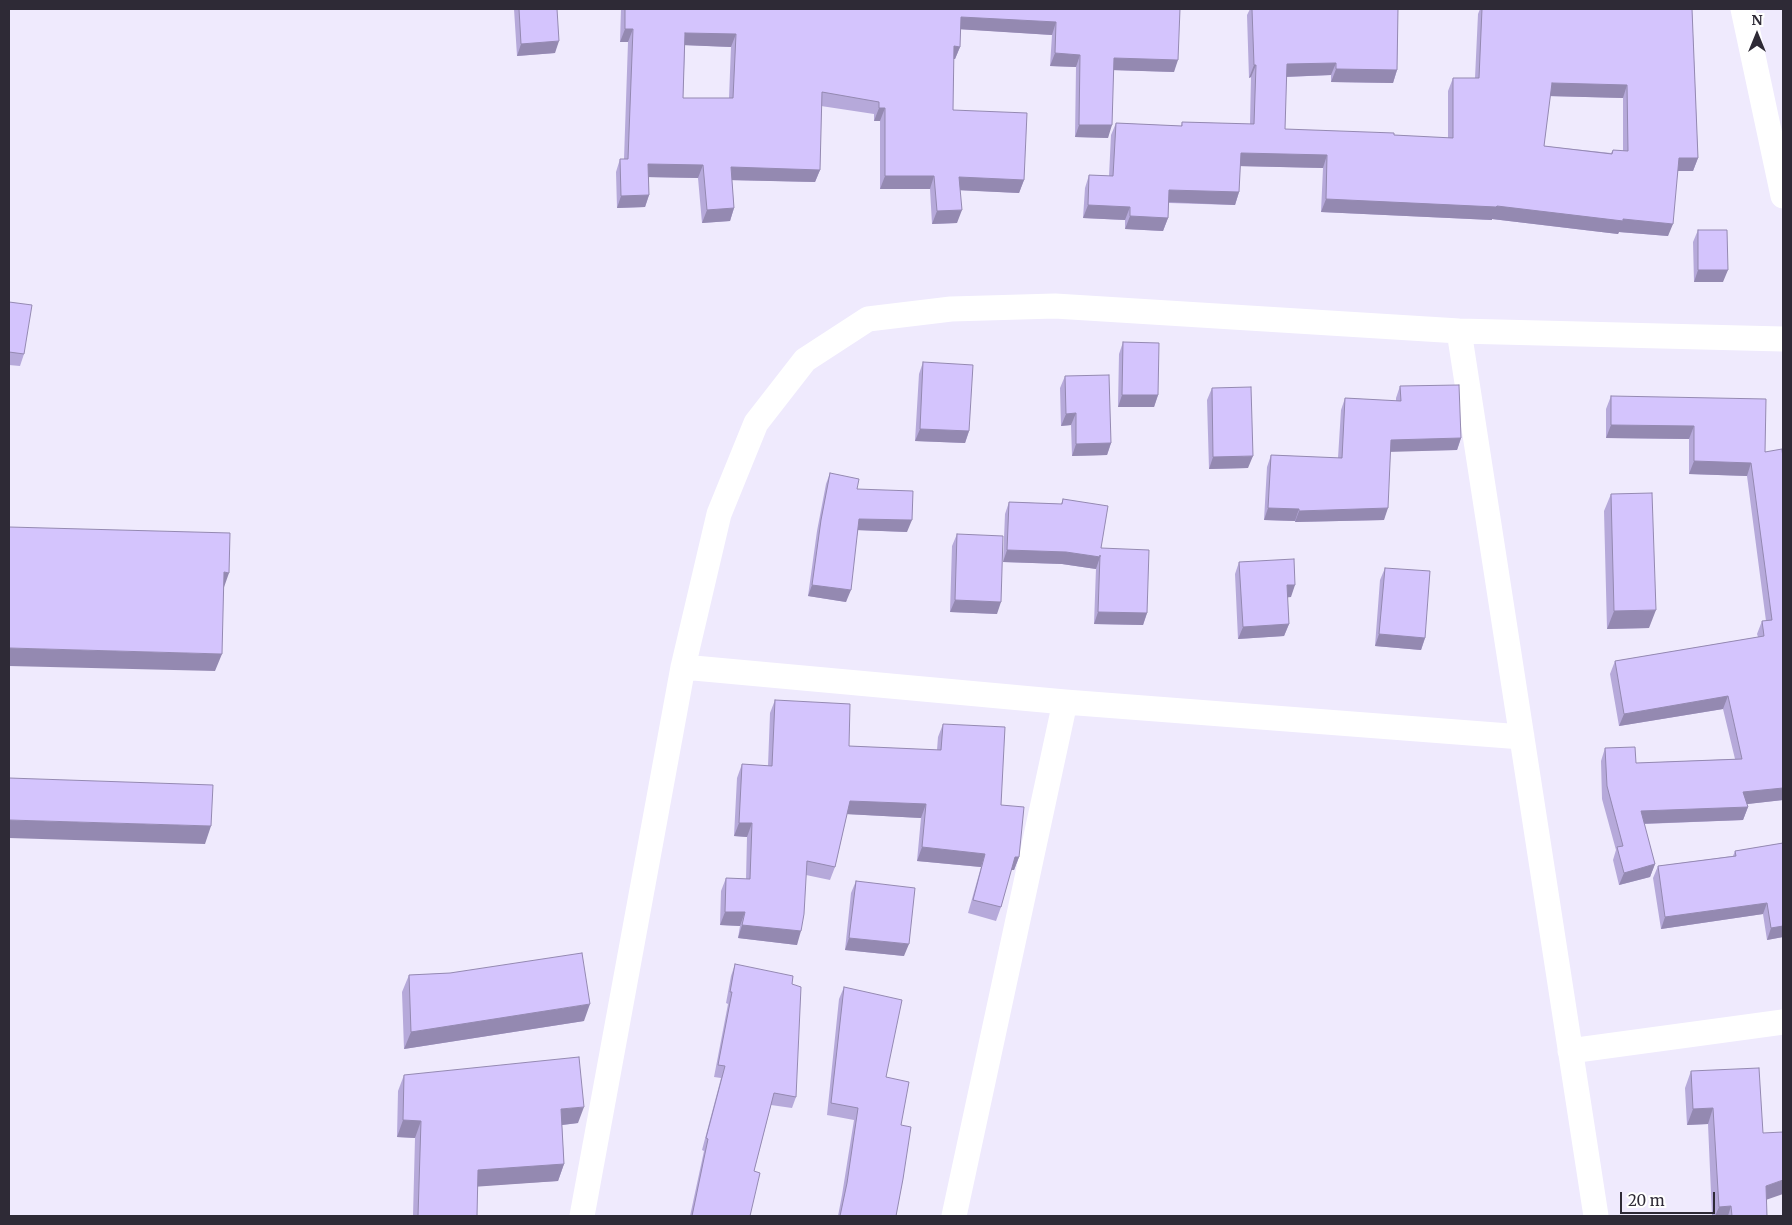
<!DOCTYPE html>
<html>
<head>
<meta charset="utf-8">
<style>
	body { margin:0 }
	#map { position:relative; width:1792px; height:1225px; overflow:hidden; background:#efeafd; font-family:Merriweather,serif }
	canvas { display:block }
	.frame { position:absolute; inset:0; border:10px solid #2e2a36; pointer-events:none }
	.north { position:absolute; left:1732px; top:10px; width:50px; height:50px; -webkit-text-stroke:4px #fff; paint-order:stroke; rotate:0deg; font-size:14px; font-weight:700; line-height:20px; text-align:center; color:#2e2a36 }
	.north::after { content:''; display:block; margin:auto; width:18px; height:22px; background:#2e2a36; clip-path:polygon(50% 0,100% 100%,50% 72%,0 100%) }
	.scale { position:absolute; left:1620px; top:1192px; width:95px; height:22px; box-sizing:border-box; border:2px solid #2e2a36; border-top:0; padding-left:6px; font-size:15px; line-height:18px; white-space:nowrap; color:#2e2a36; -webkit-text-stroke:4px #fff; paint-order:stroke }
</style>
</head>
<body>
<div id="map">
<canvas width="1792" height="1225"></canvas>
<div class="frame"></div>
<div class="north">N</div>
<div class="scale">20 m</div>
</div>
<script>
const ctx = document.querySelector('canvas').getContext('2d');
ctx.lineJoin = 'round';
const poly = rows => new Path2D(rows.map(r => 'M' + r).join(''));
function stroke(path, color, width, dash) { ctx.strokeStyle = color; ctx.lineWidth = width; ctx.lineCap = dash ? 'butt' : 'round'; ctx.setLineDash(dash || []); ctx.stroke(path); }
function fillPath(path, color) { ctx.fillStyle = color; ctx.fill(path, 'evenodd'); }
const street = poly([
	[1743,9,1783,196],
	[1459,331,1596,1216],
	[683,667,1065,702,1522,737],
	[1570,1051,1783,1022],
	[582,1216,683,667,719,514,756,423,805,360,868,319,951,309,1055,306,1459,331,1783,339],
	[954,1216,1065,702]
]);
const wall = poly([
	[514,9,557,9,555,53,517,56],
	[621,9,1180,9,1174,72,1114,70,1108,138,1075,137,1076,67,1050,66,1052,35,960,29,960,47,955,59,953,59,953,110,1024,180,1019,193,960,190,957,223,932,224,930,189,880,189,880,121,874,121,874,114,821,106,820,170,815,182,732,180,734,208,730,221,702,223,698,178,649,177,649,195,645,207,617,208,616,172,620,159,624,159,628,42,620,42],
	[685,45,731,47,729,98,683,98],
	[1250,9,1398,9,1397,70,1393,83,1331,82,1331,75,1286,77,1285,129,1448,138,1448,91,1453,78,1475,78,1478,14,1480,9,1692,9,1698,158,1693,171,1678,171,1668,236,1619,232,1618,234,1492,219,1492,220,1321,212,1323,168,1240,166,1239,192,1235,205,1169,203,1168,218,1163,231,1125,229,1125,220,1083,218,1085,188,1089,175,1109,176,1111,135,1116,123,1181,126,1182,122,1250,124,1251,77,1249,78,1247,15],
	[1550,96,1623,98,1623,151,1613,150,1611,153,1544,146],
	[1698,230,1723,282,1694,282,1693,242],
	[9,302,24,354,20,366,9,365],
	[1123,342,1158,395,1154,407,1118,407,1119,354],
	[923,362,969,431,965,443,915,441,919,374],
	[1065,376,1111,443,1107,455,1072,456,1071,425,1061,426,1060,388],
	[1400,386,1461,438,1457,450,1390,451,1384,520,1295,522,1295,521,1264,520,1267,467,1271,455,1338,458,1341,410,1345,398,1396,401,1396,398],
	[1212,388,1248,468,1209,469,1207,400],
	[1611,396,1783,458,1783,800,1747,804,1748,807,1743,820,1644,824,1655,864,1650,877,1619,885,1613,860,1616,850,1602,799,1601,761,1605,748,1636,763,1735,759,1723,709,1619,726,1610,674,1615,661,1758,637,1757,634,1762,621,1766,621,1747,476,1689,474,1689,439,1606,438,1606,409],
	[830,473,907,532,858,530,846,602,808,596,817,531,826,484],
	[1611,494,1649,628,1607,629,1604,511],
	[1063,499,1101,548,1147,613,1143,625,1094,624,1096,568,1096,569,1062,564,1003,562,1005,514,1009,502,1061,504],
	[957,534,997,614,950,612,952,546],
	[1239,562,1291,597,1287,597,1289,624,1284,636,1238,639,1235,574],
	[1385,568,1425,638,1421,650,1375,646,1380,580],
	[775,700,849,746,937,750,938,737,943,724,1001,805,1019,857,1014,870,1011,870,1001,907,996,921,968,913,981,867,917,861,921,818,847,814,835,867,830,880,806,875,797,945,738,938,740,926,720,925,721,891,726,878,746,879,747,837,734,836,737,778,742,764,768,766,770,713],
	[1783,843,1783,937,1767,940,1763,914,1661,929,1653,878,1658,866,1733,856,1735,851],
	[856,881,904,956,845,950,851,893],
	[735,964,792,984,796,1097,792,1108,771,1105,754,1171,750,1216,690,1216,704,1151,702,1150,721,1078,714,1077,728,1004,726,1003,731,976],
	[450,973,584,1021,404,1049,402,992,409,975],
	[844,987,886,1077,901,1125,896,1216,838,1216,842,1195,854,1120,827,1115,839,999],
	[1691,1071,1766,1200,1767,1216,1712,1216,1708,1124,1687,1125,1685,1088],
	[404,1075,578,1123,562,1125,564,1164,558,1181,477,1186,477,1216,413,1216,415,1138,397,1137,398,1091]
]);
const shadedWall = poly([
	[961,17,1056,22,1052,35,956,29],
	[625,29,633,29,628,42,620,42],
	[685,33,736,34,731,47,681,45],
	[559,41,555,53,517,56,521,44],
	[954,46,960,47,955,59,949,59],
	[1055,53,1080,55,1076,67,1050,66],
	[1114,58,1178,60,1174,72,1110,70],
	[1336,63,1331,75,1282,77,1287,64],
	[1254,65,1256,65,1251,77,1249,78],
	[1336,69,1397,70,1393,83,1331,82],
	[1552,83,1627,85,1623,98,1547,96],
	[879,108,885,108,880,121,874,121],
	[1079,125,1112,125,1108,138,1075,137],
	[1241,153,1327,155,1323,168,1236,166],
	[1679,158,1698,158,1693,171,1675,171],
	[648,164,703,165,698,178,644,177],
	[731,167,820,170,815,182,726,180],
	[885,176,934,176,930,189,880,189],
	[959,177,1024,180,1019,193,955,190],
	[1169,190,1239,192,1235,205,1165,202],
	[649,195,645,207,617,208,621,196],
	[1326,199,1497,206,1673,224,1668,236,1619,232,1618,234,1492,219,1492,220,1321,212],
	[1088,205,1130,207,1125,220,1083,218],
	[734,208,730,221,702,223,707,210],
	[962,210,957,223,932,224,937,211],
	[1130,216,1168,218,1163,231,1125,229],
	[1698,270,1728,270,1723,282,1694,282],
	[1122,395,1158,395,1154,407,1118,407],
	[1076,413,1071,425,1061,426,1066,414],
	[1611,425,1694,426,1689,439,1606,438],
	[920,429,969,431,965,443,915,441],
	[1461,438,1457,450,1387,452,1391,440],
	[1111,443,1107,455,1072,456,1076,444],
	[1253,456,1248,468,1209,469,1213,457],
	[1694,461,1751,463,1747,476,1689,474],
	[1268,508,1299,509,1295,521,1264,520],
	[1388,508,1384,520,1295,522,1299,511],
	[859,519,912,520,907,532,855,530],
	[1007,550,1066,552,1100,557,1096,569,1062,564,1003,562],
	[224,572,229,573,223,590],
	[812,585,851,590,846,602,808,596],
	[1287,585,1295,585,1291,597,1282,598],
	[955,600,1001,602,997,614,950,612],
	[1656,610,1649,628,1607,629,1614,611],
	[1098,612,1147,613,1143,625,1094,624],
	[1289,624,1284,636,1238,639,1243,627],
	[1379,634,1425,638,1421,650,1375,646],
	[9,648,222,654,215,671,9,666],
	[1728,696,1723,709,1619,726,1624,714],
	[1783,788,1783,800,1739,805,1743,792],
	[850,801,926,804,921,818,845,814],
	[1748,807,1743,820,1636,824,1641,811],
	[9,820,211,826,205,844,9,838],
	[739,823,752,823,747,837,734,836],
	[922,847,985,854,981,867,917,861],
	[1015,857,1019,857,1014,870,1010,870],
	[1655,864,1650,877,1619,885,1624,873],
	[1767,903,1763,914,1661,929,1665,917],
	[725,912,745,912,740,926,720,925],
	[742,925,801,931,797,945,738,938],
	[1783,926,1783,937,1767,940,1771,928],
	[849,938,909,944,904,956,845,950],
	[590,1004,584,1021,404,1049,411,1032],
	[584,1107,578,1123,554,1126,561,1109],
	[1713,1108,1708,1124,1687,1125,1693,1109],
	[403,1120,421,1121,415,1138,397,1137],
	[564,1164,558,1181,472,1187,478,1170],
	[1783,1180,1783,1194,1760,1202,1766,1186],
	[1731,1206,1728,1216,1715,1216,1719,1207]
]);
const building = poly([
	[519,9,557,9,559,41,521,44,519,9],
	[625,9,1180,9,1178,60,1114,58,1112,125,1079,125,1080,55,1055,53,1056,22,961,17,960,47,954,46,953,110,1027,113,1024,180,959,177,962,210,937,211,934,176,885,176,885,108,879,108,879,102,822,92,820,170,731,167,734,208,707,210,703,165,648,164,649,195,621,196,620,159,628,159,633,29,625,29,625,9],
	[685,33,736,34,733,98,683,98,685,33],
	[1252,9,1398,9,1397,70,1336,69,1336,63,1287,64,1285,129,1394,133,1394,135,1453,138,1453,78,1479,78,1482,9,1692,9,1698,158,1679,158,1673,224,1623,219,1623,221,1497,206,1496,207,1326,199,1327,155,1241,153,1239,192,1169,190,1168,218,1130,216,1130,207,1088,205,1089,175,1113,176,1116,123,1182,126,1182,122,1254,124,1256,65,1254,65,1252,9],
	[1552,83,1627,85,1628,151,1613,150,1612,154,1544,146,1552,83],
	[1698,230,1727,230,1728,270,1698,270,1698,230],
	[9,302,32,305,24,354,9,352,9,302],
	[1123,342,1159,343,1158,395,1122,395,1123,342],
	[923,362,973,365,969,431,920,429,923,362],
	[1109,375,1111,443,1076,444,1076,413,1066,414,1065,376,1109,375],
	[1459,385,1461,438,1391,440,1388,508,1299,511,1299,509,1268,508,1271,455,1342,458,1345,398,1401,401,1400,386,1459,385],
	[1251,387,1253,456,1213,457,1212,388,1251,387],
	[1611,396,1766,399,1765,452,1782,449,1783,458,1783,788,1743,792,1748,807,1641,811,1655,864,1624,873,1617,847,1623,846,1607,786,1605,748,1635,747,1636,763,1742,759,1728,696,1624,714,1615,661,1764,636,1762,621,1772,620,1751,463,1694,461,1694,426,1611,425,1611,396],
	[830,473,859,479,857,489,913,491,912,520,859,519,851,590,812,585,821,520,830,473],
	[1652,493,1656,610,1614,611,1611,494,1652,493],
	[1063,499,1108,506,1101,548,1149,550,1147,613,1098,612,1100,555,1100,557,1066,552,1007,550,1009,502,1062,504,1063,499],
	[9,527,230,533,229,573,224,572,222,654,9,648,9,527],
	[957,534,1003,536,1001,602,955,600,957,534],
	[1294,559,1295,585,1287,585,1289,624,1243,627,1239,562,1294,559],
	[1385,568,1430,571,1425,638,1379,634,1385,568],
	[775,700,850,704,849,746,941,750,943,724,1005,727,1001,805,1024,807,1019,857,1015,857,1001,907,973,900,985,854,922,847,926,804,850,801,835,867,807,861,804,914,801,931,742,925,745,912,725,912,726,878,750,879,752,823,739,823,742,764,772,766,775,700],
	[9,778,213,785,211,826,9,820,9,778],
	[1783,843,1783,926,1771,928,1767,903,1665,917,1658,866,1736,856,1735,851,1783,843],
	[856,881,915,888,909,944,849,938,856,881],
	[582,953,590,1004,411,1032,409,975,450,973,582,953],
	[735,964,793,976,792,984,801,987,796,1097,774,1093,754,1171,760,1173,750,1216,692,1216,708,1139,706,1138,725,1066,718,1065,732,992,730,992,735,964],
	[844,987,902,1000,886,1077,909,1082,901,1125,911,1127,903,1179,896,1216,840,1216,847,1183,858,1108,831,1103,844,987],
	[579,1057,584,1107,561,1109,564,1164,478,1170,477,1216,418,1216,421,1121,403,1120,404,1075,579,1057],
	[1759,1068,1763,1133,1783,1132,1783,1180,1766,1186,1767,1216,1732,1216,1731,1206,1719,1207,1713,1108,1693,1109,1691,1071,1759,1068]
]);
stroke(street, '#fff', 25);
fillPath(wall, '#b6a9da');
fillPath(shadedWall, '#9489b1');
fillPath(building, '#d4c4fd');
stroke(building, '#9489b1', 1);
</script>
</body>
</html>
